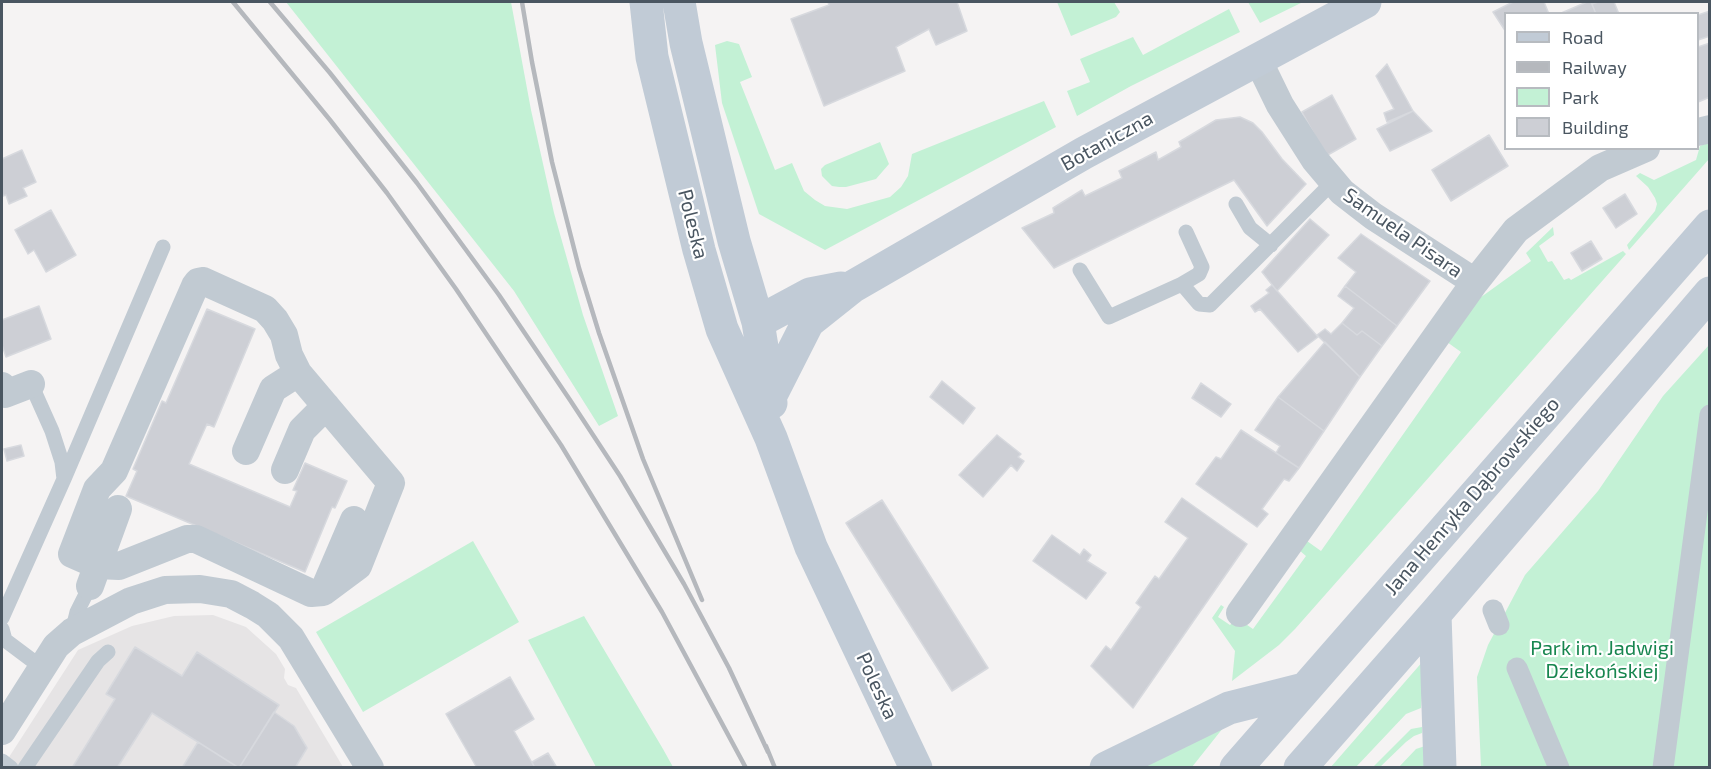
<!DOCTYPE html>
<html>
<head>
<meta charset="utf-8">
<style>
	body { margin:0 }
	#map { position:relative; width:1711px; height:769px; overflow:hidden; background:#f5f3f3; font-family:"Exo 2",sans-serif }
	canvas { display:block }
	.frame { position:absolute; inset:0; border:3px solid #4a5661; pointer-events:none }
	.legend { position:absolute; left:1504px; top:12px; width:195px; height:138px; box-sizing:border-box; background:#fff; border:2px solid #b7bbc0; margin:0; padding:8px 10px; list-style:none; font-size:18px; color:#4a5661 }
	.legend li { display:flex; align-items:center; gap:12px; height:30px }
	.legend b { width:30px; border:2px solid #b7bbc0 }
</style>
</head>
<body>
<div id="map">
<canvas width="1711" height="769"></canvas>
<div class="frame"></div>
<ul class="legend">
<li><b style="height:8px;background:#c1cbd6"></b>Road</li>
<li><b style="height:8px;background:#b5b8bd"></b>Railway</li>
<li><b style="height:16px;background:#c3f1d5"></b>Park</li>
<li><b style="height:16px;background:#cdcfd5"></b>Building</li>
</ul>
</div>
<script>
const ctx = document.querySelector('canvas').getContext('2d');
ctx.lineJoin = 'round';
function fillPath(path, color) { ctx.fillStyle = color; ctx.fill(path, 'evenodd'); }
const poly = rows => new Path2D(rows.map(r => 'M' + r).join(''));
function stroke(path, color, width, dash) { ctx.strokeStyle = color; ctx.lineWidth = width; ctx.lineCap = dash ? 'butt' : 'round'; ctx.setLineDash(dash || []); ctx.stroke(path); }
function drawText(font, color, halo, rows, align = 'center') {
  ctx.font = font + ' "Exo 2",sans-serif'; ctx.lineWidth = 4.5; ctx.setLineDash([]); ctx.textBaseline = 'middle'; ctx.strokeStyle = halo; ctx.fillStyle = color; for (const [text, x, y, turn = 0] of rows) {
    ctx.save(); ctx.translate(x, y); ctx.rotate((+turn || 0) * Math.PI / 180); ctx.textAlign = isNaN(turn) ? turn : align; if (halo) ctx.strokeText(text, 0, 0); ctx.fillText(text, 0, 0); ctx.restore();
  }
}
const education = poly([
	[213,615,246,627,276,654,285,669,284,678,288,685,296,688,343,767,2,768,78,650,132,626,174,616]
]);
const green = poly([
	[286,2,511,2,531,110,554,213,583,315,618,416,599,426,514,291],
	[1057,2,1114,2,1120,12,1116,17,1071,36],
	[1248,2,1303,2,1260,23],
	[1229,9,1240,32,1131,86,1077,116,1067,91,1090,82,1080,59,1133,37,1143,55],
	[727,41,739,44,752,77,740,82,775,170,792,163,804,191,815,200,825,206,847,209,890,197,901,187,908,176,912,154,1044,101,1056,127,825,250,759,214,722,103,715,45],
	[880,142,889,164,876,179,846,187,839,187,832,186,822,176,821,169,825,165],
	[1708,143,1709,159,1629,250,1627,245,1655,211,1657,204,1655,198,1648,187,1636,176,1640,173,1654,180,1696,160,1700,146],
	[1553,227,1554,235,1539,246,1548,262,1552,261,1564,280,1569,278,1571,280,1623,251,1626,254,1295,629,1279,645,1232,681,1235,651,1212,618,1221,605,1224,607,1218,617,1230,625,1237,618,1253,629,1306,556,1299,550,1307,541,1321,551,1461,352,1447,342,1477,300,1531,261,1526,253],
	[1709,345,1709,767,1481,767,1477,677,1488,645,1525,575,1598,491,1663,396],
	[473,541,519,622,363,712,316,632],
	[584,616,663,749,673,767,596,767,528,640],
	[1424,660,1421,708,1406,714,1356,767,1330,768],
	[1422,727,1422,733,1414,736,1406,742,1380,767,1373,767,1411,729],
	[1223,728,1192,767,1137,768],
	[1425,746,1426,767,1398,768,1416,749]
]);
const building = poly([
	[828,2,957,2,967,31,936,45,929,29,896,47,905,71,824,106,791,19,829,5,828,2],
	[1513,2,1544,2,1549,14,1506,14,1506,32,1493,12,1513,2],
	[1587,2,1591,2,1596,14,1559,14,1587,2],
	[1598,2,1614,2,1619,14,1596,14,1592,4,1598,2],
	[1710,11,1710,36,1698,40,1698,15,1710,11],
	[1710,43,1710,97,1698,102,1698,47,1710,43],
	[1387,64,1413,111,1387,122,1384,113,1394,109,1376,76,1387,64],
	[1332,95,1356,139,1326,156,1302,112,1332,95],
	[1413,111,1432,131,1390,151,1377,129,1413,111],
	[1240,117,1253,123,1262,132,1282,159,1306,184,1267,226,1234,180,1054,268,1022,228,1054,213,1053,208,1082,190,1085,196,1122,178,1119,171,1156,152,1158,160,1181,147,1179,142,1216,120,1240,117],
	[1489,135,1508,166,1451,201,1432,170,1489,135],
	[22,150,36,182,23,188,27,196,9,204,6,195,3,196,2,192,2,159,22,150],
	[1625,194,1637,214,1616,228,1603,208,1625,194],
	[51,210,76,255,46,272,34,250,28,254,15,230,51,210],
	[1310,219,1329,235,1277,291,1262,272,1310,219],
	[1361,234,1430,281,1397,326,1345,286,1356,272,1338,258,1361,234],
	[1591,241,1602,259,1582,271,1571,253,1591,241],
	[1272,285,1318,337,1298,352,1260,309,1255,312,1251,306,1269,293,1266,290,1272,285],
	[1345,286,1397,326,1382,346,1362,331,1357,335,1342,323,1354,308,1338,296,1345,286],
	[39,306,51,339,6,357,2,345,2,320,39,306],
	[207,309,255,329,214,427,207,424,189,464,290,507,297,491,293,490,305,463,347,481,335,508,332,507,305,572,126,496,137,471,133,469,162,401,166,403,207,309],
	[1342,323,1357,335,1362,331,1382,346,1360,377,1317,335,1325,329,1331,334,1342,323],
	[1325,342,1360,377,1324,431,1278,397,1325,342],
	[942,381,975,408,963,424,930,397,942,381],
	[1201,383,1231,404,1221,417,1192,398,1201,383],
	[1278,397,1324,431,1299,468,1276,453,1280,446,1255,430,1278,397],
	[1241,430,1299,468,1289,481,1284,479,1262,509,1268,514,1257,527,1196,484,1216,457,1221,459,1241,430],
	[997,435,1021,454,1018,457,1024,461,1017,471,1011,465,983,497,959,475,997,435],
	[21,445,24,456,7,461,4,449,21,445],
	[1182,498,1247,544,1133,708,1091,666,1106,646,1111,650,1141,607,1136,603,1155,576,1159,579,1188,538,1165,522,1182,498],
	[882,500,988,668,952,691,846,523,882,500],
	[1052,535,1080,555,1084,549,1091,555,1087,561,1106,573,1086,599,1033,561,1052,535],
	[135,647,182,676,197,652,279,705,239,768,152,713,117,768,72,768,115,699,106,694,135,647],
	[510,677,534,719,514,731,535,768,477,768,446,714,510,677],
	[274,712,294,726,307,748,295,768,239,768,274,712],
	[198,742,239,768,182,768,198,742],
	[548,753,557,768,535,768,532,762,548,753]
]);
const service = poly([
	[1236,204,1250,228,1271,245],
	[1080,270,1109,317,1182,284,1199,304,1210,305,1333,182],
	[1182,284,1199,274,1202,267,1186,232],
	[31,384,52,431,62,462,64,479],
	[2,618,64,479,163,247],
	[2,629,5,640,41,667],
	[72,632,77,612,90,586],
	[2,761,11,768],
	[25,768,98,661,108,652]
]);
const pedestrian = poly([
	[1493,610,1499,625],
	[1517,668,1559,768],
	[1663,768,1710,415]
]);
const minor = poly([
	[1258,60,1280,105,1315,160,1342,192,1373,216,1475,282],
	[1698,132,1710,129],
	[203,281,265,309,275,320,284,335,289,355,298,373,391,483,358,566,323,592,311,593,196,539,187,539,119,566,97,565,72,554,97,489,114,471,195,286,198,282,203,281],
	[2,386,5,394,31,384],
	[246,451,273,389,298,373],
	[285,470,302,430,326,406],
	[90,586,118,509],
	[324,590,354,520],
	[1240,613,1475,282,1516,230,1600,168,1646,148],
	[2,731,56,646,72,632,131,601,165,590,200,589,231,594,252,605,268,615,291,638,370,768]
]);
const secondary = poly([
	[646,2,652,57,699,250,722,329,771,438,811,547,916,768],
	[679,2,686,43,734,241,758,322,771,403],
	[758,322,810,294,841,288],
	[771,395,808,322,852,287,1084,153,1365,2],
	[1435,614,1440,768],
	[1106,768,1229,708,1304,689],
	[1236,768,1710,226],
	[1300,768,1435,614,1710,293]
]);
const rail = poly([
	[233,2,330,120,387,193,456,289,561,445,662,612,746,768],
	[270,2,330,73,417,183,499,295,570,400,620,476,684,584,729,668,768,752],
	[522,2,532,62,552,162,579,268,599,333,643,459,702,600],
	[766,746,775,768]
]);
const streetNames = [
	["Botaniczna",1107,141,-29],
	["Poleska",693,224,76],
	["Samuela Pisara",1403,233,35],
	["Jana Henryka Dąbrowskiego",1472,496,-49],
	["Poleska",877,686,65]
];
const parkNames = [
	["Park im. Jadwigi",1602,648],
	["Dziekońskiej",1602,671]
];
fillPath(education, '#e6e4e5');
fillPath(green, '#c3f1d5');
fillPath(building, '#cdcfd5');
stroke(building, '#d7d9de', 1.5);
stroke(service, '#c1cad2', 15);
stroke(pedestrian, '#c1cad2', 21);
stroke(minor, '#c1cad2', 28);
stroke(secondary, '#c1cbd6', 33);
stroke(rail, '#b5b8bd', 4.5);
drawText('20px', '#4a5661', '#fff', streetNames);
drawText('20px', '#17864f', '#fff', parkNames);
</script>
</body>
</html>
